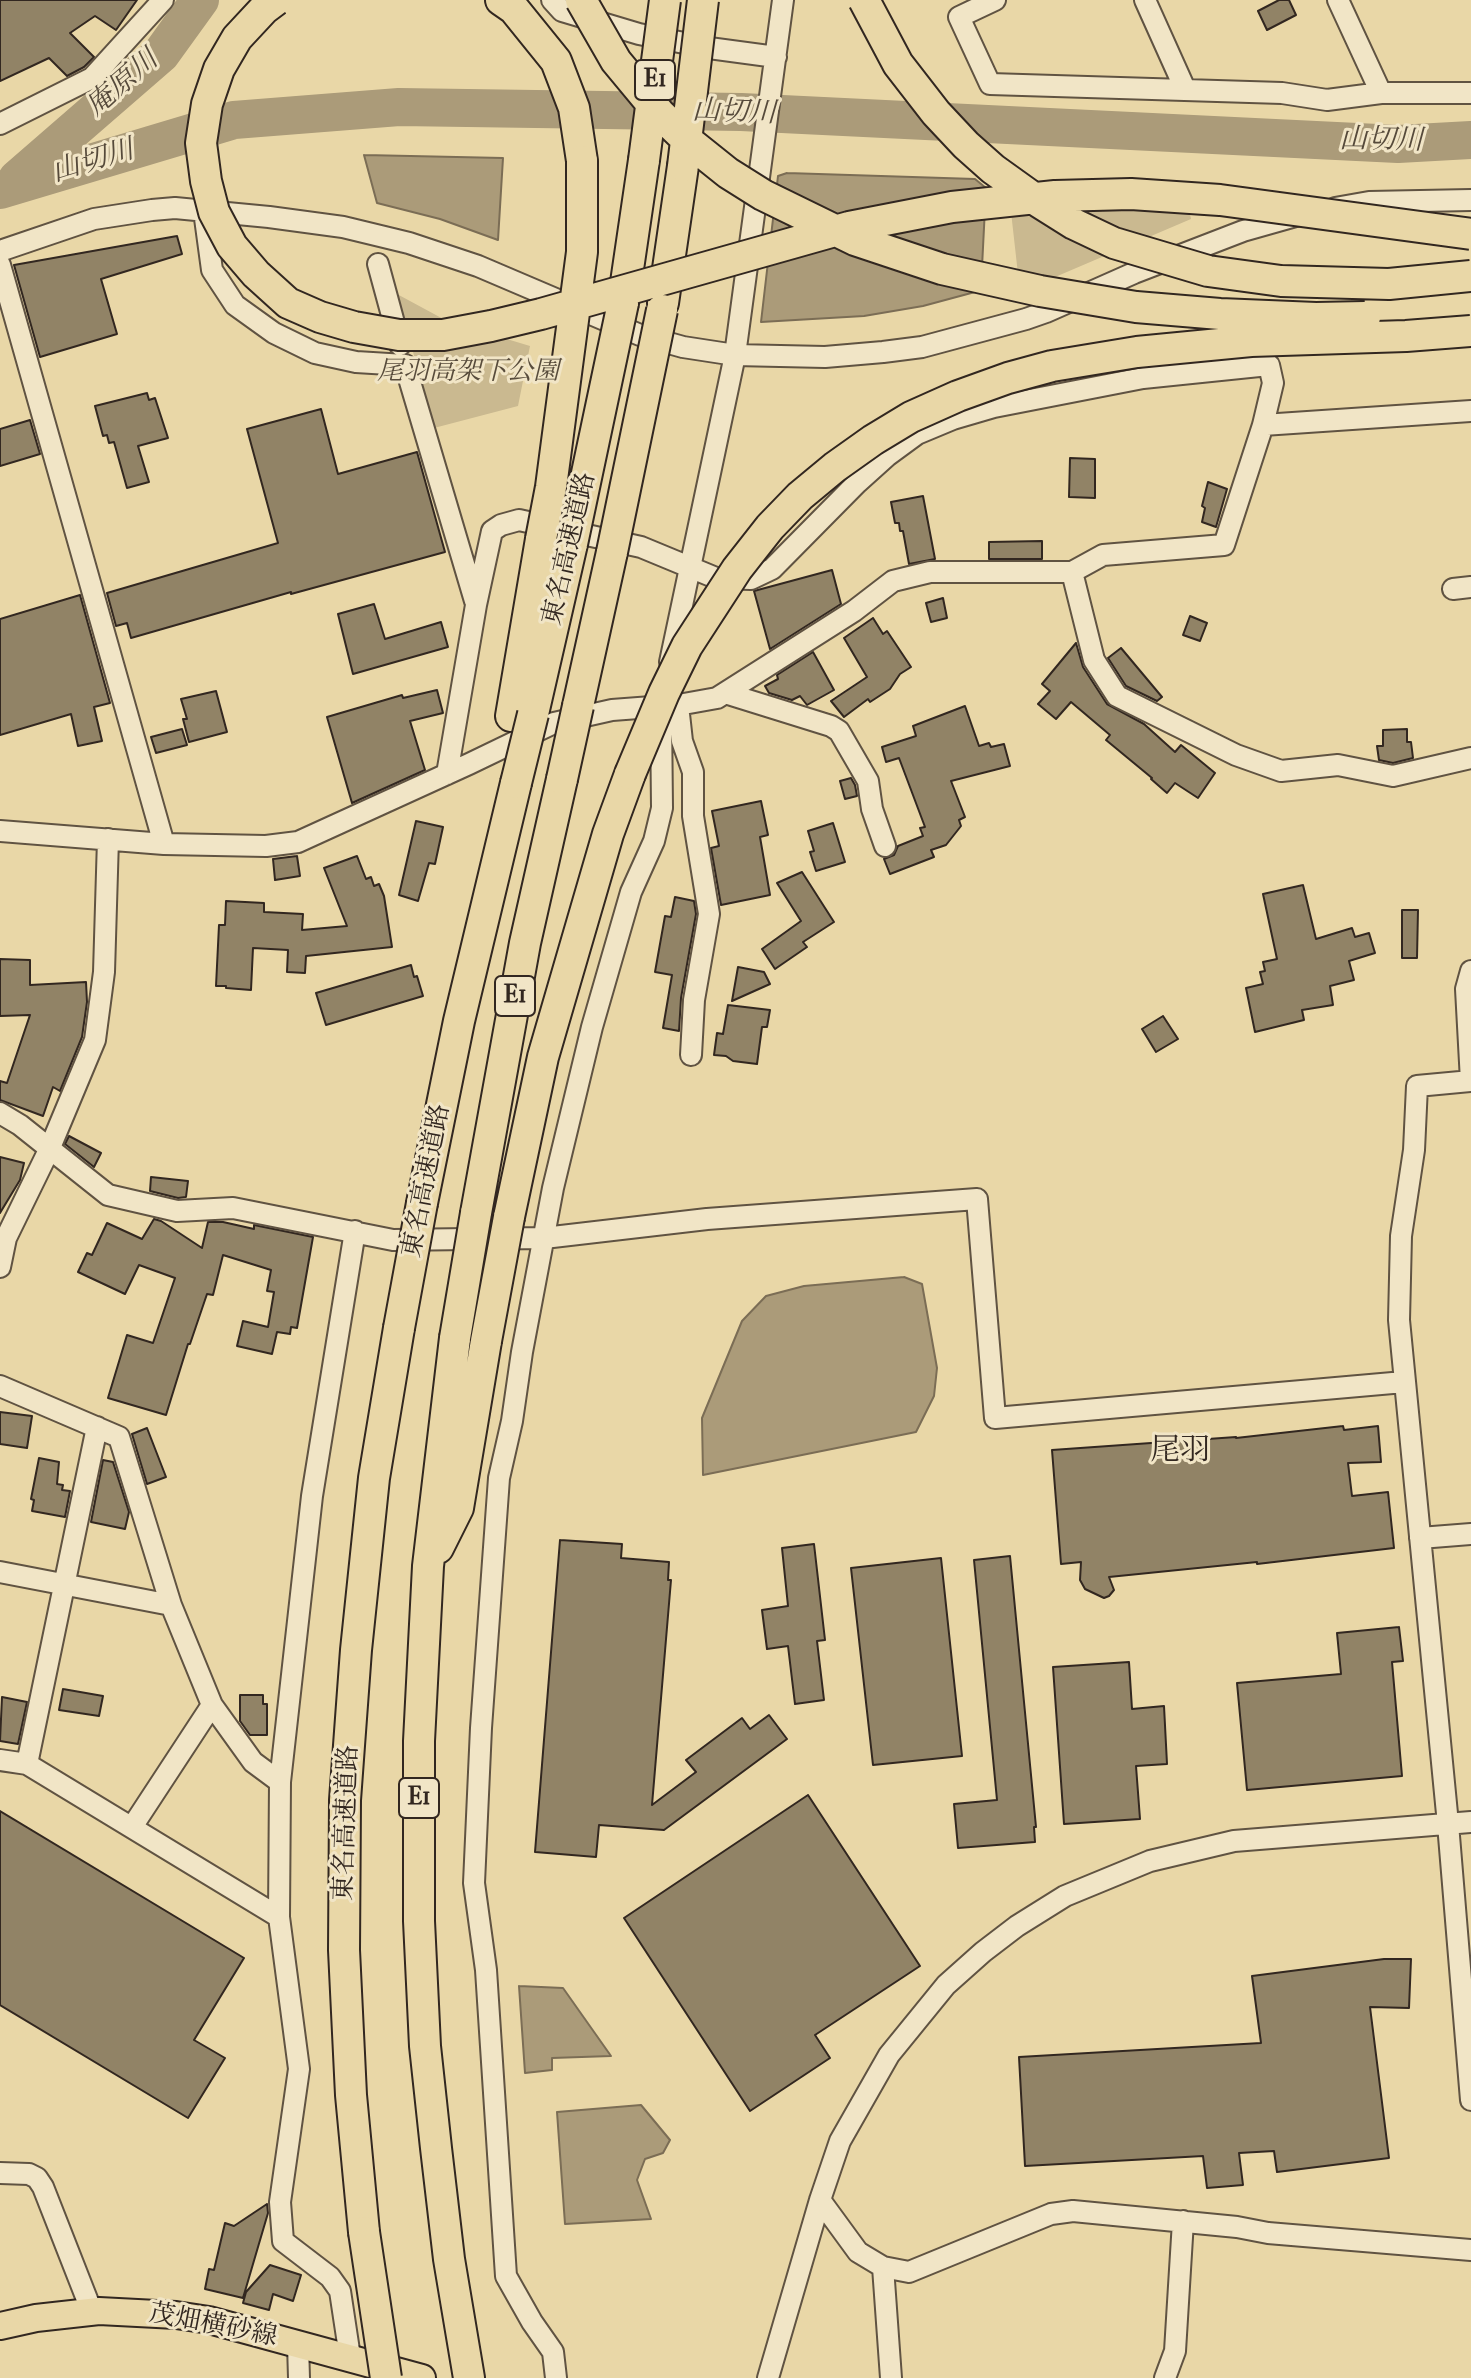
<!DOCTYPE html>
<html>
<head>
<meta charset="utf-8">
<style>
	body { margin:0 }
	canvas { display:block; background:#e9d7a7 }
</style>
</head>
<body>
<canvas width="1471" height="2378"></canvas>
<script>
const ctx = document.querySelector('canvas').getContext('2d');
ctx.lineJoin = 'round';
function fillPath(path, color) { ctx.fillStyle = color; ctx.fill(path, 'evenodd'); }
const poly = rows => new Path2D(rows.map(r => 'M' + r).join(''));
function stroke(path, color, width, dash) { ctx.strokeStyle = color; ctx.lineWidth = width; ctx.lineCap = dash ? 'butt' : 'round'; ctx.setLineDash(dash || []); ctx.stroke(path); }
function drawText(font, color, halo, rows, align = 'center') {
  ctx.font = font + ' "IM FELL French Canon","Noto Serif JP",serif'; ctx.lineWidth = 6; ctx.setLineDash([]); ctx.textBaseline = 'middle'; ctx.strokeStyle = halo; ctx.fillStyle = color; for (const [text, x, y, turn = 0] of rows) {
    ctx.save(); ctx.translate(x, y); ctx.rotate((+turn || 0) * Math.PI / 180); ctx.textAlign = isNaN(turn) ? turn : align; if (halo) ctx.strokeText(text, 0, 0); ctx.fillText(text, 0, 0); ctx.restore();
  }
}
const green = poly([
	[1185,191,1191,219,1020,292,1009,194],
	[397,294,447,321,530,346,518,406,434,428]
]);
const water = poly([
	[364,155,503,158,498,240,440,219,377,203,364,155],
	[787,173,975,179,986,188,981,287,975,292,923,306,864,316,761,322,778,176,787,173],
	[904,1277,922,1284,937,1368,934,1396,916,1432,703,1475,702,1418,742,1321,766,1296,804,1286,904,1277],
	[519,1986,563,1988,611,2056,552,2058,552,2070,525,2073,519,1986],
	[641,2105,670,2140,663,2153,645,2159,637,2180,651,2219,565,2224,557,2112,641,2105]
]);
const river = poly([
	[17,179,161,54,200,0],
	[0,190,234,120,399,107,741,112,1398,144,1471,140]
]);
const building = poly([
	[0,0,137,0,116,30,95,16,70,33,94,57,84,67,67,76,49,58,0,81,0,0],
	[1279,0,1289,0,1296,15,1267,30,1258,11,1279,0],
	[177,236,182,254,101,279,117,334,40,357,14,265,177,236],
	[147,393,149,400,155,398,168,438,138,446,149,482,127,488,114,442,109,443,107,435,103,436,95,406,147,393],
	[321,409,338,474,417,452,445,552,291,594,291,592,131,638,127,623,116,626,107,593,278,543,247,429,321,409],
	[30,420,40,454,0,466,0,429,30,420],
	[1070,458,1095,459,1095,498,1069,497,1070,458],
	[1208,482,1227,489,1216,527,1202,522,1205,508,1202,506,1208,482],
	[923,496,935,559,909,564,903,531,900,531,899,523,895,523,891,502,923,496],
	[1042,541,1042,559,989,559,989,542,1042,541],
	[832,570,841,604,770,649,754,591,832,570],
	[80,595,110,703,94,707,102,741,78,746,71,714,0,735,0,619,80,595],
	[943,598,947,618,931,622,926,603,943,598],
	[374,604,385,639,441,622,448,647,353,674,338,614,374,604],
	[1190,616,1207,623,1200,641,1183,635,1190,616],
	[873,618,883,634,887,631,911,667,900,674,890,689,870,702,868,699,844,717,831,701,867,677,844,638,873,618],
	[1076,643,1083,667,1107,704,1144,724,1175,752,1181,745,1215,773,1198,798,1175,783,1167,793,1151,779,1152,778,1106,740,1110,735,1071,702,1056,719,1038,704,1050,691,1042,684,1076,643],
	[1121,648,1162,697,1157,701,1126,686,1108,658,1121,648],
	[813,652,834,690,807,705,800,696,792,700,769,693,765,686,778,679,777,675,813,652],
	[437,690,443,713,410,721,425,770,352,803,327,717,402,695,403,698,437,690],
	[216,691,227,732,189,742,183,719,187,719,181,699,216,691],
	[965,706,979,746,989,743,991,747,1004,744,1010,766,951,781,965,817,959,820,961,826,946,845,931,850,934,857,890,874,884,859,894,855,898,846,923,836,920,828,925,827,899,758,886,762,882,747,916,736,913,726,965,706],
	[182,729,187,745,156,753,151,737,182,729],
	[1407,729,1407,742,1411,742,1413,758,1393,763,1379,760,1377,746,1383,746,1383,730,1407,729],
	[851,778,855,785,857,796,845,799,840,781,851,778],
	[761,801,768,835,760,837,770,895,721,905,711,848,719,846,712,811,761,801],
	[416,821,443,827,435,864,429,863,418,901,399,895,416,821],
	[833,823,845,862,816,871,810,852,814,851,808,831,833,823],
	[297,856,300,876,275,880,273,859,297,856],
	[357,856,366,879,371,877,374,886,379,884,384,896,392,947,306,956,305,973,287,972,288,950,253,948,251,990,226,988,226,986,216,986,219,925,225,925,226,901,264,903,264,912,303,914,302,930,347,926,324,868,357,856],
	[802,872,834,922,803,942,807,947,775,969,762,949,801,921,777,883,802,872],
	[1303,885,1316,939,1352,928,1355,937,1369,933,1375,953,1349,961,1354,980,1330,986,1333,1005,1302,1010,1304,1020,1255,1032,1246,988,1263,984,1260,972,1265,971,1263,962,1277,959,1263,894,1303,885],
	[675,897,694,901,696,914,681,998,679,1031,663,1028,672,975,655,972,665,916,671,917,675,897],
	[1402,910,1418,910,1417,958,1402,958,1402,910],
	[0,959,30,960,30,985,86,982,87,1002,82,1037,60,1091,53,1087,43,1116,0,1100,0,1081,7,1083,30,1015,0,1016,0,959],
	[411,965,414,977,417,976,423,996,326,1025,316,993,411,965],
	[738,967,764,972,770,984,732,1001,738,967],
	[728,1005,770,1010,767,1027,762,1027,757,1064,733,1061,726,1056,714,1055,717,1033,723,1034,728,1005],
	[1163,1016,1178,1039,1156,1052,1142,1029,1163,1016],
	[69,1136,101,1153,94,1167,65,1144,69,1136],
	[0,1157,24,1163,20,1180,0,1213,0,1157],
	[151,1177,188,1181,186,1197,178,1198,150,1191,151,1177],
	[154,1219,161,1221,202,1248,208,1222,223,1222,254,1229,254,1225,313,1237,297,1328,291,1327,290,1334,277,1332,272,1354,237,1346,243,1321,268,1327,274,1292,267,1291,271,1270,223,1255,213,1295,207,1294,190,1344,188,1344,166,1415,108,1398,127,1335,153,1343,175,1278,139,1265,125,1294,78,1272,87,1253,92,1255,107,1223,142,1239,154,1219],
	[0,1412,32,1416,27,1448,0,1444,0,1412],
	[1343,1426,1344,1430,1378,1426,1381,1462,1348,1463,1352,1496,1388,1492,1394,1548,1257,1564,1257,1562,1109,1577,1114,1590,1109,1596,1104,1598,1085,1589,1080,1580,1081,1562,1061,1564,1052,1450,1236,1437,1236,1438,1343,1426],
	[147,1428,166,1477,147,1484,132,1434,147,1428],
	[39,1458,59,1462,57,1484,63,1485,62,1490,70,1491,65,1517,32,1511,34,1500,31,1499,39,1458],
	[103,1460,113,1462,129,1512,125,1529,91,1522,103,1460],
	[560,1540,622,1544,621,1558,669,1562,668,1580,671,1580,652,1805,696,1772,686,1760,742,1718,750,1729,769,1715,787,1739,664,1830,599,1825,596,1857,535,1852,560,1540],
	[814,1544,825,1640,817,1641,824,1700,795,1704,788,1646,767,1649,762,1610,788,1606,782,1548,814,1544],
	[1010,1556,1036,1827,1034,1827,1035,1842,958,1848,954,1804,997,1800,974,1560,1010,1556],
	[941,1558,962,1756,873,1765,851,1568,941,1558],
	[1399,1627,1403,1661,1392,1662,1402,1776,1247,1790,1237,1683,1341,1674,1337,1633,1399,1627],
	[1129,1662,1132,1709,1164,1706,1167,1764,1136,1766,1140,1819,1064,1824,1053,1667,1129,1662],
	[63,1689,103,1696,99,1716,59,1710,63,1689],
	[240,1695,263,1695,263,1704,267,1704,267,1735,250,1735,240,1721,240,1695],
	[2,1697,27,1702,18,1744,0,1741,2,1697],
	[808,1795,920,1966,815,2035,830,2058,750,2111,624,1918,808,1795],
	[0,1811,244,1958,194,2040,225,2058,188,2118,0,2005,0,1811],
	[1384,1959,1411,1959,1409,2008,1370,2007,1389,2158,1277,2172,1274,2151,1239,2153,1243,2185,1207,2188,1203,2156,1025,2166,1019,2057,1261,2043,1252,1976,1384,1959],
	[267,2204,268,2213,243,2298,205,2289,209,2269,214,2270,225,2223,234,2226,267,2204],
	[270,2265,301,2275,293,2301,273,2294,269,2310,243,2303,246,2292,270,2265]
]);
const minor = poly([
	[552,0,562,11,639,34,709,48,776,57],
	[995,0,959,17,990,84,1282,93,1327,100,1381,93,1471,93],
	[1145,0,1185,89],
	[1338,0,1381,93],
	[0,124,92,78,163,0],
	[1335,208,1369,202,1471,200],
	[204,211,212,270,235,305,274,333,315,353,356,362,405,365,475,601],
	[0,251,94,219,152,210,175,208,269,217,343,227,409,243,478,266,640,335,683,347,735,355,825,357,883,352,922,347,1026,319,1046,312,1134,273,1243,231,1296,216],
	[378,264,400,345],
	[0,265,164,844],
	[1263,425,1471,411],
	[1072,572,1094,660,1117,696,1236,755,1281,771,1338,765,1393,776,1471,758],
	[1453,589,1471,587],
	[670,662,735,355,783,0],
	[725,693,831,726,839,731,868,781,872,809,885,846],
	[678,705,682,741,693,772,693,816,709,914,694,1000,691,1055],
	[0,831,164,844,266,846,298,842,469,764,554,723,612,710,678,705,717,698,854,611,893,581,930,572,1072,572,1103,555,1224,545,1263,425,1273,383,1269,365,1143,378,994,407,953,419,917,434,887,456,857,483,772,569,751,579,716,578,641,547,519,520,501,525,492,531,476,605,447,774],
	[1471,1081,1417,1086,1414,1150,1401,1236,1399,1320,1448,1824,1471,2100],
	[1471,1081,1466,989,1471,971],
	[0,1113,20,1125,108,1195,177,1211,233,1208,393,1240,544,1238,707,1219,977,1199,995,1418,1404,1382],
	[0,1267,6,1238,49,1150,95,1040,104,972,108,839],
	[0,1386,119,1437,171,1605,212,1705,253,1762,280,1782],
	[1420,1538,1471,1534],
	[0,1572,171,1605],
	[0,1760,27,1764,279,1917],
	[27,1764,97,1427],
	[132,1827,212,1705],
	[0,2173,29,2174,37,2178,43,2187,92,2312],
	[820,2200,858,2252,883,2267,909,2272,1051,2214,1073,2211,1237,2227,1268,2233,1471,2250],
	[883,2267,891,2378],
	[298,2344,299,2378],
	[350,2357,340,2291,330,2277,283,2241,280,2202,299,2069,279,1917,280,1782,312,1496,355,1231],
	[556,2378,553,2352,532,2322,506,2276,486,1970,474,1883,481,1728,499,1478,512,1421,522,1352,553,1188,592,1027,631,892,654,841,662,808,661,713],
	[768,2378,820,2200,840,2141,889,2055,946,1985,983,1952,1017,1926,1065,1896,1150,1861,1234,1841,1471,1822],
	[1165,2378,1175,2351,1183,2221]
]);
const major = poly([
	[0,2326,36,2318,99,2311,176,2315,209,2320,422,2378]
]);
const highway = poly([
	[501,0,514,9,556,61,574,108,582,161],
	[623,303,644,160],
	[663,303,683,166],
	[578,706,612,552],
	[533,714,572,544],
	[511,716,541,539],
	[422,1203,459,1021,516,783],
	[476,1213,525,943,562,779],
	[509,1217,543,1057,608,834,630,774],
	[455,1338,428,1566,419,1741,419,1921,425,2046,436,2148,449,2259,469,2378],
	[438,1548,458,1508,486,1341],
	[364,2232,351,2095,344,1950,345,1800,356,1650,374,1478,399,1328]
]);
const highwayBridge = poly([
	[276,0,264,9,237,38,219,69,207,104,201,143,206,181,214,212,232,246,256,274,288,303,320,317,354,327,399,335,443,335,491,326,541,314,849,227,952,207,1055,196,1131,194,1220,200,1471,234],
	[581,0,616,61,660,114,688,141,728,173,763,195,855,240,942,269,1040,291,1136,307,1220,314,1316,318,1365,317],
	[864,0,898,64,936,113,966,145,993,169,1039,202,1074,224,1114,243,1208,271,1281,281,1389,284,1471,276],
	[644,160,665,0],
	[683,166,703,0],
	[541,539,551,487,582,252,582,161],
	[572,544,623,303],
	[612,552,662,310],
	[630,774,664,693,687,646,737,569,770,527,800,496,835,467,873,440,911,417,958,396,1008,378,1052,366,1137,352,1251,341,1406,336,1471,331],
	[562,779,578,706],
	[516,783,533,714],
	[399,1328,422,1203],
	[455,1338,476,1213],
	[486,1341,509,1217],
	[364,2232,386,2378]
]);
const shields = [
	[655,80,40],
	[515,996,40],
	[419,1798,40]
];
const shieldNames = [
	["E1",655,80],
	["E1",515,996],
	["E1",419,1798]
];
const parkNames = [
	["尾羽高架下公園",468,373]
];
const streetNames = [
	["東名高速道路",570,549,-77],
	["東名高速道路",427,1181,-79],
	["東名高速道路",347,1823,-88],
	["茂畑横砂線",213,2326,11]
];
const waterNames = [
	["庵原川",123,84,-41],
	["山切川",734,113,2],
	["山切川",1381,141,1],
	["山切川",93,162,-17]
];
const quarterNames = [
	["尾羽",1180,1452]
];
fillPath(green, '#cab990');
fillPath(water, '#ab9b79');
stroke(water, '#7b6d55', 2);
stroke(river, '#ab9b79', 38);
fillPath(building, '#918366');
stroke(building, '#322720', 2);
stroke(minor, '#605342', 24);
stroke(major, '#322720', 30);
stroke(highway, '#322720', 34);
stroke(minor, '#f1e5c6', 20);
stroke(major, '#e9d7a7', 26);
stroke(highway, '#e9d7a7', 30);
stroke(highwayBridge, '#322720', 34, []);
stroke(highwayBridge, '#e9d7a7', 30);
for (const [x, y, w] of shields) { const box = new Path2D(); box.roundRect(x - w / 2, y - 20, w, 40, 6); ctx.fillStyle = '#f1e5c6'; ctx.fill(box); stroke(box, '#322720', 2); }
drawText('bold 24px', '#322720', null, shieldNames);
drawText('italic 26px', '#584c3c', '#f1e5c6', parkNames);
drawText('26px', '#322720', '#f1e5c6', streetNames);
drawText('italic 28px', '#564a3b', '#f1e5c6', waterNames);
drawText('30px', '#322720', '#f1e5c6', quarterNames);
</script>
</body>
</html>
